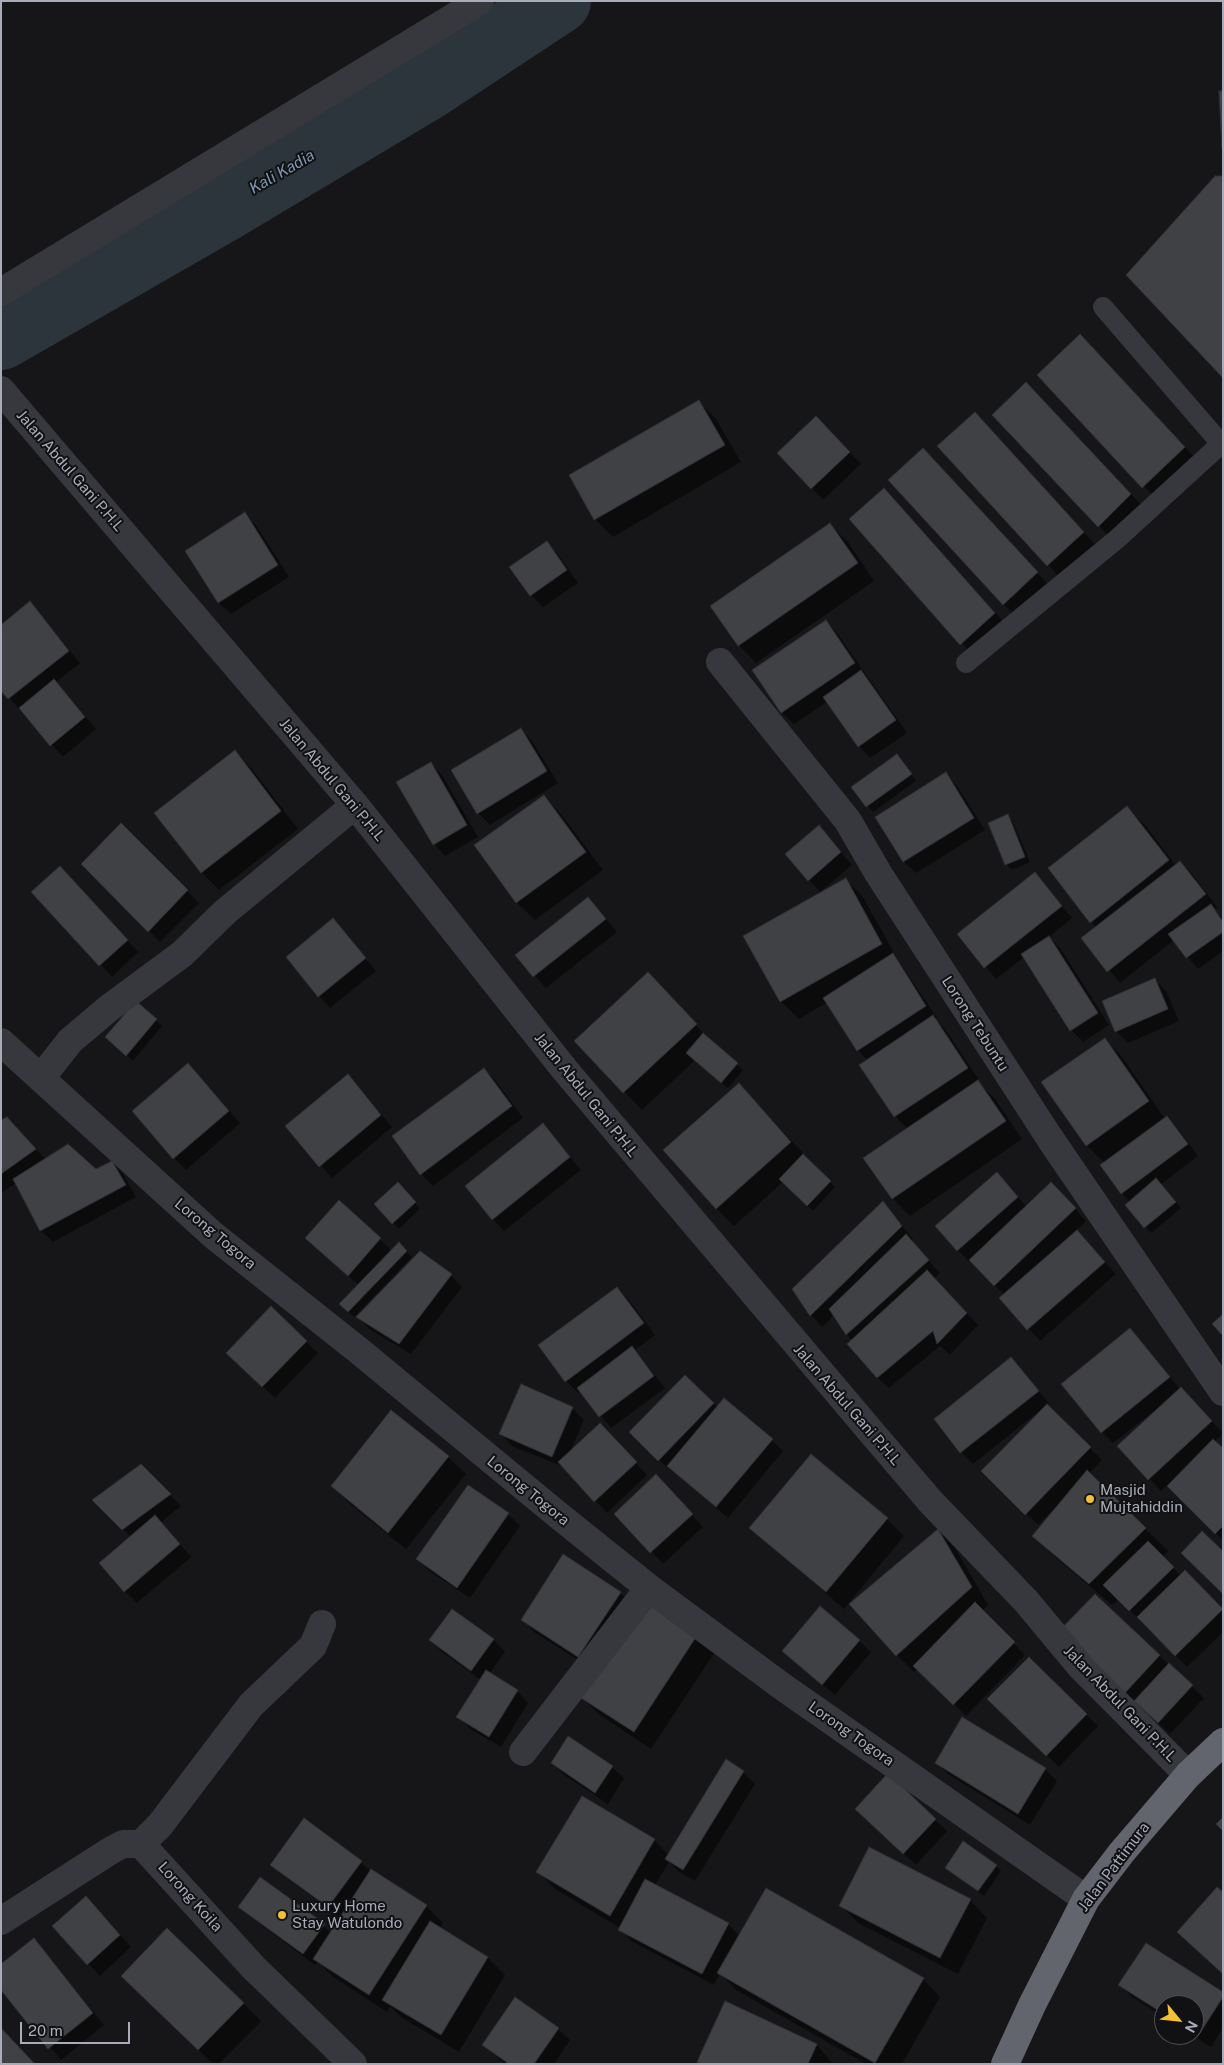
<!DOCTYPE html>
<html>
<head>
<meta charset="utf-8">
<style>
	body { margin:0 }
	#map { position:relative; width:1224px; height:2065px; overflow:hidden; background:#161618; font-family:"Public Sans",sans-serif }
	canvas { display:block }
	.frame { position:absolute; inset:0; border:2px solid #a8acb8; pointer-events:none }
	.north { position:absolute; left:1154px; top:1995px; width:50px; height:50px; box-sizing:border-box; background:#111113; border:1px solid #4d4f55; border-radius:50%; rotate:118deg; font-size:14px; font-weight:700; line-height:20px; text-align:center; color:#a8acb8 }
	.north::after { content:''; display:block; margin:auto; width:18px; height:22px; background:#f3c133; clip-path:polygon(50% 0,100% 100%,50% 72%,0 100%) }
	.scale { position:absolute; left:20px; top:2022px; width:110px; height:22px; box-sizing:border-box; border:2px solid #a8acb8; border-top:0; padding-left:6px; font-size:15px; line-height:18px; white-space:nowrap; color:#a8acb8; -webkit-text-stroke:4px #111113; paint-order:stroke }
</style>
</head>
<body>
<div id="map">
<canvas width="1224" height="2065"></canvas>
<div class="frame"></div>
<div class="north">N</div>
<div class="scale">20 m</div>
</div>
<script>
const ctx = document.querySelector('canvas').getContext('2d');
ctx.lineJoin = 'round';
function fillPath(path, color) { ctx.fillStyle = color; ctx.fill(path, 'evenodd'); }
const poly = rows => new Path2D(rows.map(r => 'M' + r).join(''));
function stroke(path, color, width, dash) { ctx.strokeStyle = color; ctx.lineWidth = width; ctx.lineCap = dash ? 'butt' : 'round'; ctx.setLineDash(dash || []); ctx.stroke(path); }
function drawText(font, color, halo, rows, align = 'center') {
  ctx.font = font + ' "Public Sans",sans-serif'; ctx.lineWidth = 4; ctx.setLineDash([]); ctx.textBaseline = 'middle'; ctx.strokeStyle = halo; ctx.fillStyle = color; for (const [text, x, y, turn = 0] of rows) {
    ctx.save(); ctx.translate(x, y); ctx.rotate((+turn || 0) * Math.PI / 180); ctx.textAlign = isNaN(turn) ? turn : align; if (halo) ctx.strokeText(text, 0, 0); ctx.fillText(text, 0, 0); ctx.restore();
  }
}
const shadow = poly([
	[1097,353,1202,465,1161,504,1039,375],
	[1043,401,1148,512,1116,543,1099,526],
	[699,402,716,419,741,462,613,537,595,519,571,476],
	[828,429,861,464,823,500,812,488],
	[992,431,1101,551,1065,583,939,446],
	[940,467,1054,591,1021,621,1003,604],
	[884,490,1012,631,979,662,851,519],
	[244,514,256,525,289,577,231,614,219,603,187,551],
	[830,525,848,542,874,581,756,663,739,645],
	[547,543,558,554,578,583,543,607,531,595,511,568],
	[30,603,80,663,56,682,96,729,63,757,1,689],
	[826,621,837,633,907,733,870,758,859,746,828,701,794,724,782,713,754,670],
	[520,729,532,741,558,783,490,825,478,813],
	[235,752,252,769,298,829,219,890,202,873,156,813],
	[897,755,916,781,873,812,853,787],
	[431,764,442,775,478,837,445,856,434,844],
	[946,774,957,786,985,830,916,873,904,862,877,818],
	[544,796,561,814,603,870,535,920,517,903,476,846],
	[1127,808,1145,825,1176,866,1180,862,1192,874,1217,907,1214,909,1223,919,1223,951,1198,969,1174,940,1120,983,1083,939,1097,928,1091,922],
	[1008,816,1013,822,1030,862,1012,870,1006,864],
	[121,825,199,903,160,942,82,864],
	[819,827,852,865,820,892,809,880],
	[1035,874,1072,918,1049,937,1061,949,1109,1025,1083,1042,1071,1030,1024,957,996,979,958,934],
	[72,879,138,952,112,977,33,892],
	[845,879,863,897,898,960,937,1018,935,1020,945,1029,979,1080,977,1081,995,1099,1022,1139,910,1216,893,1199,865,1159,908,1129,895,1116,868,1061,858,1050,828,1002,799,1019,781,1002,745,937],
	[588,898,617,932,546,988,517,956],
	[333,920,376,971,330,1008,319,996],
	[1155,980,1166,991,1179,1021,1128,1043,1116,1031],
	[665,991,712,1043,743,1070,728,1088,695,1060,642,1110,576,1041],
	[136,1003,162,1026,133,1061,112,1042],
	[1105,1039,1122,1057,1165,1119,1178,1129,1198,1156,1161,1184,1181,1208,1151,1233,1127,1205,1130,1202,1122,1193,1105,1163,1087,1146,1043,1083],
	[188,1064,240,1123,186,1170,174,1158],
	[484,1069,496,1081,523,1118,433,1186,421,1174],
	[348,1075,392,1127,332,1178,287,1126],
	[739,1085,835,1187,813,1211,783,1182,734,1226,716,1208],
	[7,1118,46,1160,96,1171,112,1162,123,1174,136,1197,53,1242,41,1231,16,1183,1,1193,1,1121],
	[543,1125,581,1170,504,1231,493,1219],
	[997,1174,1027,1207,1063,1196,1086,1221,1076,1231,1116,1274,1040,1341,1001,1298,1004,1295,971,1260,969,1262,958,1250,937,1226],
	[403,1189,420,1209,399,1229,375,1204],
	[883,1202,913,1239,911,1241,940,1273,934,1278,978,1325,950,1355,940,1346,889,1388,877,1377,834,1315,822,1327,811,1315],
	[380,1239,392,1251,399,1244,412,1257,354,1317,341,1304,359,1285,319,1250],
	[451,1275,462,1287,411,1354,369,1329,358,1317],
	[617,1288,629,1300,655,1335,635,1350,665,1388,611,1428,580,1391,578,1393,566,1381],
	[1130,1329,1180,1389,1223,1433,1214,1442,1223,1450,1223,1540,1168,1485,1161,1491,1119,1446,1154,1413,1153,1412,1113,1443,1102,1432],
	[306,1342,318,1353,275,1398,240,1365],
	[1011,1358,1049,1403,1046,1405,1102,1460,1089,1473,1168,1551,1162,1557,1181,1576,1185,1572,1223,1610,1223,1632,1187,1667,1119,1599,1112,1605,1056,1558,1034,1536,1054,1511,1053,1510,1038,1525,982,1471,1038,1412,973,1464,961,1452],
	[685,1376,718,1408,772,1440,783,1451,728,1518,672,1470,671,1471,631,1432],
	[572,1408,584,1420,570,1452,612,1437,647,1475,607,1513,564,1467,512,1446,501,1434],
	[448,1457,466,1474,406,1549,350,1504,332,1486],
	[141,1466,181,1506,161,1522,191,1557,137,1603,125,1591,131,1537,94,1500],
	[668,1488,703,1527,663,1564,616,1514],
	[508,1514,520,1526,470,1598,429,1571,418,1559],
	[887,1519,904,1536,844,1609,751,1528],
	[938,1530,955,1548,988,1605,982,1611,1025,1655,966,1716,918,1669,914,1672,897,1655],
	[620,1593,632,1604,591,1668,534,1632,523,1620],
	[1095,1595,1204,1698,1170,1734,1073,1643],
	[645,1601,715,1652,651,1749,600,1715,582,1698],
	[453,1610,494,1640,505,1652,489,1674,517,1691,528,1703,501,1747,469,1728,458,1716,481,1680,442,1652,430,1640],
	[859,1641,871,1652,835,1695,795,1662],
	[1029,1658,1098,1726,1059,1767,989,1699],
	[552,1763,612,1767,624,1778,608,1804,564,1775],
	[936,1763,1045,1769,1057,1781,1030,1825,948,1774],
	[743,1772,755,1784,695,1881,678,1871,669,1862,655,1885,728,1924,740,1936,923,1979,940,1997,902,2064,866,2064,736,1990,720,1973,714,1985,631,1941,620,1928,555,1889,538,1871,582,1798,654,1840,669,1855],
	[935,1820,947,1831,916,1865,869,1821],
	[361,1862,371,1872,426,1906,443,1923,440,1929,488,1958,505,1975,459,2052,401,2017,390,2006,387,2012,332,1976,318,1962,315,1965,252,1918,240,1907,261,1878,332,1933,341,1918,284,1876,272,1864],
	[996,1866,1001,1871,984,1896,946,1867],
	[86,1897,131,1947,100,1976,54,1927],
	[970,1900,987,1918,958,1974,858,1923,841,1906],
	[34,1940,104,2025,61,2060,1,1988],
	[1120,1985,1223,1993,1223,2028,1211,2047,1192,2035,1194,2035,1194,2005,1164,2005,1164,2017,1132,1997],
	[140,1993,243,2003,261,2021,219,2064,213,2064],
	[726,2003,817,2045,833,2064,700,2064],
	[558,2029,570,2040,554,2064,505,2064,483,2045]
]);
const river = poly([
	[1,337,227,207,426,88,558,1]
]);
const building = poly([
	[1219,91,1223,91,1222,149,1219,91],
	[1215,176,1223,176,1223,378,1126,275,1215,176],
	[1080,334,1185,447,1142,488,1037,375,1080,334],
	[1026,382,1131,494,1098,527,992,415,1026,382],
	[699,400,725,445,594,520,569,475,699,400],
	[975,412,1084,532,1047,566,937,446,975,412],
	[816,416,850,452,811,489,777,453,816,416],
	[923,448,1038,572,1003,605,888,480,923,448],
	[884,488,995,613,960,645,849,519,884,488],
	[245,512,278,565,218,603,185,551,245,512],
	[830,523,858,563,738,646,710,606,830,523],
	[547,541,567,570,530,596,509,567,547,541],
	[30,601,69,651,8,699,1,691,1,625,30,601],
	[826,620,855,663,781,713,752,670,826,620],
	[861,670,896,720,858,747,823,697,861,670],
	[54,679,85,717,50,746,19,708,54,679],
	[521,728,547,771,477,814,451,770,521,728],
	[235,750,281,811,201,873,154,813,235,750],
	[897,754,912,774,866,807,851,787,897,754],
	[431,762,467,825,433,845,396,782,431,762],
	[946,772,974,818,903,862,875,817,946,772],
	[544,795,586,852,516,903,474,845,544,795],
	[1127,806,1169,860,1090,923,1048,868,1127,806],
	[1008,814,1025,857,1005,865,988,823,1008,814],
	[121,823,188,890,148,932,81,864,121,823],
	[819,825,841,852,808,881,785,854,819,825],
	[1180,861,1206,894,1107,972,1081,938,1180,861],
	[60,866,128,940,99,966,31,892,60,866],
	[1035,872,1062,906,984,968,957,934,1035,872],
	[846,878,882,944,780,1002,743,936,846,878],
	[588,897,606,919,533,977,515,955,588,897],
	[1211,904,1223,922,1223,932,1186,958,1168,934,1211,904],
	[333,918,366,958,318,997,286,957,333,918],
	[1049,936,1098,1013,1070,1031,1021,954,1049,936],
	[893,953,926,1006,857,1051,823,998,893,953],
	[648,972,697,1024,623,1093,574,1041,648,972],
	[1155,978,1168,1009,1115,1032,1102,1001,1155,978],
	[136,1001,157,1019,126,1056,105,1037,136,1001],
	[933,1015,968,1068,894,1117,859,1065,933,1015],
	[703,1033,738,1063,721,1083,686,1053,703,1033],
	[1105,1038,1149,1101,1086,1146,1041,1082,1105,1038],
	[188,1063,229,1111,173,1159,132,1111,188,1063],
	[484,1068,512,1106,420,1175,392,1136,484,1068],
	[348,1074,381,1115,319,1167,285,1126,348,1074],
	[978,1080,1006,1121,892,1199,863,1158,978,1080],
	[739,1083,791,1142,716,1209,663,1150,739,1083],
	[1167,1116,1188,1144,1121,1194,1100,1165,1167,1116],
	[7,1117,36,1149,1,1174,1,1120,7,1117],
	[543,1123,570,1157,492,1220,465,1186,543,1123],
	[68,1144,96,1169,112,1161,126,1185,40,1231,13,1179,68,1144],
	[803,1154,831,1181,807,1206,779,1179,803,1154],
	[997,1172,1018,1197,957,1251,935,1226,997,1172],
	[1156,1178,1176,1202,1144,1228,1125,1205,1156,1178],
	[398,1182,416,1202,392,1224,374,1204,398,1182],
	[1051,1182,1076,1208,994,1286,969,1260,1051,1182],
	[339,1200,381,1238,348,1276,305,1238,339,1200],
	[883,1201,902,1226,810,1316,792,1289,883,1201],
	[1077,1230,1105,1262,1027,1330,999,1298,1077,1230],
	[906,1234,929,1260,846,1335,829,1309,906,1234],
	[399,1242,407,1251,348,1312,339,1304,399,1242],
	[420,1251,452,1274,399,1344,356,1317,420,1251],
	[927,1270,967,1313,937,1344,933,1331,877,1378,847,1344,927,1270],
	[617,1287,644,1323,565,1382,538,1345,617,1287],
	[271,1306,307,1341,262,1387,226,1353,271,1306],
	[1223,1314,1223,1336,1212,1324,1223,1314],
	[1130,1328,1170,1377,1101,1433,1061,1384,1130,1328],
	[632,1346,654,1376,599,1417,577,1388,632,1346],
	[1011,1357,1039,1391,960,1453,934,1419,1011,1357],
	[685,1375,714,1403,658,1461,629,1432,685,1375],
	[521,1384,573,1407,552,1457,499,1434,521,1384],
	[1181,1387,1212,1421,1148,1480,1117,1446,1181,1387],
	[724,1398,773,1439,716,1507,667,1466,724,1398],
	[1047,1404,1091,1447,1025,1515,981,1471,1047,1404],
	[391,1410,449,1456,388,1533,331,1486,391,1410],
	[600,1423,637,1462,594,1502,558,1462,600,1423],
	[1213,1439,1223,1448,1223,1526,1215,1534,1167,1486,1213,1439],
	[811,1454,888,1518,826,1592,749,1528,811,1454],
	[141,1464,171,1494,122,1530,92,1500,141,1464],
	[1087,1470,1146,1528,1089,1584,1032,1536,1087,1470],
	[656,1474,693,1514,650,1553,614,1514,656,1474],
	[468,1485,509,1513,457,1588,416,1559,468,1485],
	[155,1515,180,1544,124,1592,99,1563,155,1515],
	[938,1529,972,1587,896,1656,849,1604,938,1529],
	[1202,1531,1223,1551,1223,1594,1181,1553,1202,1531],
	[1148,1541,1174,1567,1129,1611,1103,1585,1148,1541],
	[563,1554,621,1592,578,1657,521,1620,563,1554],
	[1185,1570,1223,1609,1175,1656,1137,1617,1185,1570],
	[1095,1594,1160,1655,1125,1693,1059,1631,1095,1594],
	[645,1599,698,1634,634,1732,581,1698,645,1599],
	[975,1602,1015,1642,953,1705,913,1666,975,1602],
	[820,1606,860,1640,822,1685,782,1651,820,1606],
	[452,1609,494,1639,471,1671,429,1640,452,1609],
	[1029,1657,1087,1714,1046,1756,987,1699,1029,1657],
	[1169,1663,1193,1685,1158,1723,1134,1701,1169,1663],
	[486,1670,518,1690,489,1737,456,1717,486,1670],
	[962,1717,1046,1768,1018,1814,935,1763,962,1717],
	[568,1736,613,1766,595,1793,551,1763,568,1736],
	[726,1759,744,1771,683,1870,665,1859,726,1759],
	[888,1773,936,1819,903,1854,855,1809,888,1773],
	[582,1796,655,1839,610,1916,536,1872,582,1796],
	[1223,1817,1223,1831,1216,1824,1223,1817],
	[304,1818,362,1861,328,1907,270,1865,304,1818],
	[963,1841,997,1865,978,1891,945,1868,963,1841],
	[869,1847,971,1899,940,1958,839,1906,869,1847],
	[371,1869,427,1905,369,1995,313,1959,371,1869],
	[260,1877,325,1924,303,1954,238,1907,260,1877],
	[645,1879,729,1923,702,1974,618,1930,645,1879],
	[1217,1887,1223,1892,1223,1974,1177,1932,1217,1887],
	[766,1888,924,1978,875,2063,717,1973,766,1888],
	[86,1896,120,1935,87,1965,52,1926,86,1896],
	[430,1921,488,1957,441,2035,382,2000,430,1921],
	[167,1928,244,2003,198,2050,121,1976,167,1928],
	[34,1938,93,2013,48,2049,1,1990,1,1964,34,1938],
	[1146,1943,1223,1992,1223,1997,1198,2036,1194,2033,1194,2005,1164,2005,1164,2014,1118,1985,1146,1943],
	[515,1997,559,2028,534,2064,509,2064,482,2045,515,1997],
	[725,2001,817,2044,808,2064,701,2064,697,2062,725,2001],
	[1,2028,35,2064,1,2064,1,2028]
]);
const lane = poly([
	[1103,307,1223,446],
	[966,663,1117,539,1221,444]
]);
const street = poly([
	[1,292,480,1],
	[1,390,355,805,565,1070,867,1427,930,1501,1026,1601,1081,1667,1188,1775],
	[720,662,848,821,878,873,1051,1140,1223,1392],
	[1,1042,213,1235,358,1350,558,1515,649,1588,783,1687,1086,1899],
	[41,1078,70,1041,109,1008,182,954,225,912,355,805],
	[523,1752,649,1588],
	[141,1844,160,1825,251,1705,313,1646,322,1624],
	[1,1921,110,1851,123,1844,141,1844,253,1967,353,2064]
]);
const highway = poly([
	[1005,2064,1032,2005,1086,1899,1122,1852,1188,1775,1223,1742]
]);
const markers = [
	[1090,1499,5,"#f3c133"],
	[282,1915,5,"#f3c133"]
];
const streetNames = [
	["Jalan Abdul Gani P.H.L",70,471,49],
	["Jalan Abdul Gani P.H.L",332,780,50],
	["Lorong Tebuntu",975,1024,57],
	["Jalan Abdul Gani P.H.L",586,1095,51],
	["Lorong Togora",215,1234,40],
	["Jalan Abdul Gani P.H.L",847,1405,49],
	["Lorong Togora",528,1491,39],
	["Jalan Abdul Gani P.H.L",1120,1704,46],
	["Lorong Togora",851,1734,35],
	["Jalan Pattimura",1114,1867,-53],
	["Lorong Koila",190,1897,48]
];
const poiNames = [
	["Masjid",1100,1490],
	["Mujtahiddin",1100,1507],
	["Luxury Home",292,1906],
	["Stay Watulondo",292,1923]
];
const waterNames = [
	["Kali Kadia",282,172,-30]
];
fillPath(shadow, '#0007');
stroke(river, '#2c343c', 66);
fillPath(building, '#404145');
stroke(building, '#303034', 1);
stroke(lane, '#37383d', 20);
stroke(street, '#37383d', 28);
stroke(highway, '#63656e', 28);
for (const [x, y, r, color] of markers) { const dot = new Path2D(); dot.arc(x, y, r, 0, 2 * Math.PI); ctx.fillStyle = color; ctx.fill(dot); stroke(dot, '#111113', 2); }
drawText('15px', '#a8acb8', '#111113', streetNames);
drawText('15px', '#a8acb8', '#111113', poiNames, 'left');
drawText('italic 16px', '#7f97b4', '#111113', waterNames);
</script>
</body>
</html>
